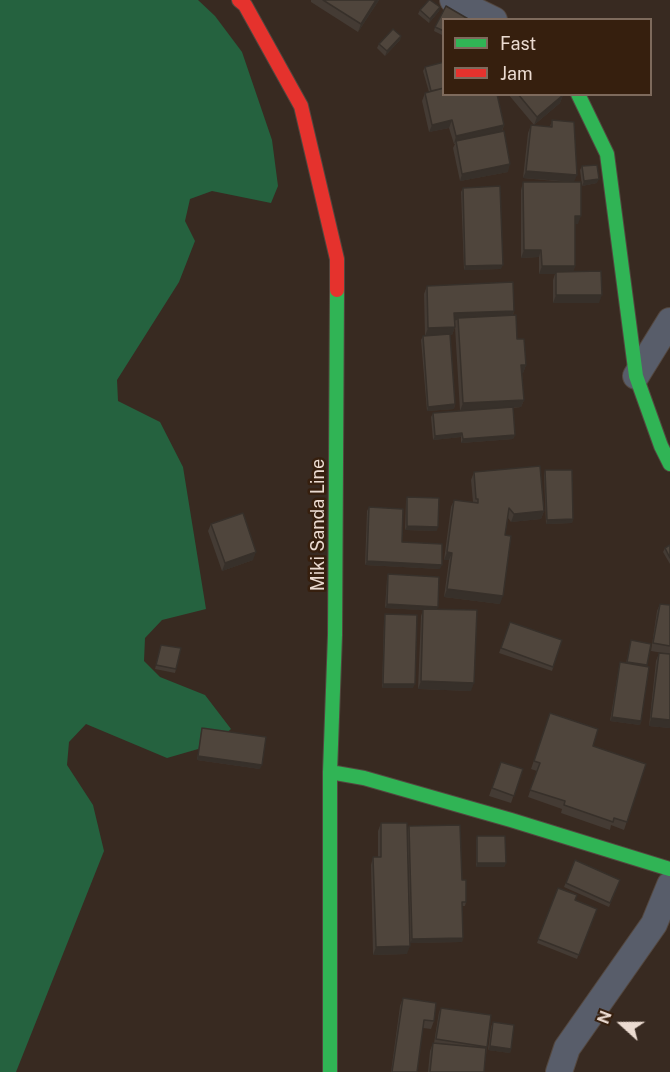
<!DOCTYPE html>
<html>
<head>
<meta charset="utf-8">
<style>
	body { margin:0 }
	#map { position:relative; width:670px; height:1072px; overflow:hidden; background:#382a21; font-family:"Public Sans",sans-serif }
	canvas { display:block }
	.legend { position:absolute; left:442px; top:18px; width:210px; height:78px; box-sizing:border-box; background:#361f0e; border:2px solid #7e6a5c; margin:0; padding:8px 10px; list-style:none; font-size:18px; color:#ebdbd1 }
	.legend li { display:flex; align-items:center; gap:12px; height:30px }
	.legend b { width:30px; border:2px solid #7e6a5c }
	.north { position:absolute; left:592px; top:994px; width:60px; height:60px; -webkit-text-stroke:4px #361f0e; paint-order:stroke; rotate:291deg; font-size:16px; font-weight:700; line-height:24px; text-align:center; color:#ebdbd1 }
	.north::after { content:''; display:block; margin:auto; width:21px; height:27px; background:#ebdbd1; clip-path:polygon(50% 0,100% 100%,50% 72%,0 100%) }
</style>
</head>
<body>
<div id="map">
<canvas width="670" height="1072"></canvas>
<ul class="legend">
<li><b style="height:8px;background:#30b455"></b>Fast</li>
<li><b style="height:8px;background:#e5322d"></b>Jam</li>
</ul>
<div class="north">N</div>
</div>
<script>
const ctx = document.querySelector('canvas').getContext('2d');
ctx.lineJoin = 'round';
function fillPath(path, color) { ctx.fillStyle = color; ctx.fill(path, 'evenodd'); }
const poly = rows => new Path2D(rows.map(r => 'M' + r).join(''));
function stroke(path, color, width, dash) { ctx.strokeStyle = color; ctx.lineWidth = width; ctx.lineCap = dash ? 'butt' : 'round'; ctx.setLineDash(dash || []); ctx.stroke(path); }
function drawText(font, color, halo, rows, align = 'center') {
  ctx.font = font + ' "Public Sans",sans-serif'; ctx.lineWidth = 5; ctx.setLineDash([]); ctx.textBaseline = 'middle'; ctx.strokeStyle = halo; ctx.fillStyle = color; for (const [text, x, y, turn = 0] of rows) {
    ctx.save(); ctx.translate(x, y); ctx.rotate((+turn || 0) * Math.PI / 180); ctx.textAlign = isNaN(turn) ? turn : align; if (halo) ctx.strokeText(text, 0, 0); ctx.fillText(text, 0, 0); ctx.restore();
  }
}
const forest = poly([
	[0,0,198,0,215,16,242,52,272,140,278,186,271,203,212,191,190,199,185,221,195,241,179,282,117,380,118,401,160,422,183,467,206,609,162,620,145,638,144,661,160,677,205,695,231,729,212,745,167,758,86,724,69,742,67,765,93,805,104,851,16,1072,0,1072]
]);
const street = poly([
	[453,0,494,20],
	[636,376,670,321],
	[559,1072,567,1048,654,924,670,885]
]);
const fast = poly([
	[578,94,607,154,636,376,661,446,670,464],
	[330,772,364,778,511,820,670,869],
	[330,1072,330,772,335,635,337,290]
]);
const jam = poly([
	[239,0,245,5,301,106,337,259,337,290]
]);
const wall = poly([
	[311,0,379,0,358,32,311,2],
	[440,7,439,11,429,23,418,14,420,10],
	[444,20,444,36,434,31,435,27],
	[401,36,400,40,385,56,377,48,379,44],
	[425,67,504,125,502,132,508,172,460,181,453,148,455,144,454,144,449,128,429,132,422,101,425,93,429,92,423,71],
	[508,94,562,94,563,95,560,103,534,125],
	[552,120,574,182,578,224,575,224,575,266,573,272,599,303,553,303,553,280,555,274,539,274,539,257,521,258,521,190,523,182,565,182,523,178,528,133,531,125,550,127],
	[582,166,597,183,582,186,580,170],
	[463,188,501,269,464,270,461,192],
	[427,286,514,311,513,315,517,339,526,365,523,373,522,373,524,400,521,407,513,408,515,435,513,439,461,443,461,437,433,440,431,417,433,413,460,411,455,327,452,335,450,335,455,404,454,409,427,411,421,340,423,336,440,335,425,336,424,294],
	[545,470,573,519,572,523,546,524,544,475],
	[474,472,544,511,541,519,511,522,508,518,505,535,500,604,444,597,449,560,444,560,451,507,454,500,473,502,471,480],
	[407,497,437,531,405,530,406,501],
	[369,507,402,542,440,569,365,565,367,511],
	[211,524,253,560,222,571,208,531],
	[670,545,670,564,663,552,665,548],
	[388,574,437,609,471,691,418,689,421,616,423,610,385,608,387,578],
	[660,604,670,605,670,728,649,726,656,661,659,653,669,654,651,651,657,611],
	[385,614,413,688,382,688,384,618],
	[510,622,562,640,552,671,499,653],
	[631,640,651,644,647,666,641,721,640,725,610,721,619,667,620,662,626,663],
	[161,645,176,669,175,673,155,669],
	[550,713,593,746,646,764,624,830,611,825,610,830,561,813,562,809,528,797,537,771,531,769],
	[202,728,260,769,197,760,201,732],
	[501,762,523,769,511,803,489,796],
	[381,823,407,954,373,955,371,865,373,857,378,857,378,831],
	[409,826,462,880,466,902,465,906,462,906,463,938,462,942,410,943,407,831],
	[477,836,506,863,504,867,476,867,476,840],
	[575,860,620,880,609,907,564,887],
	[558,888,575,900,597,909,577,959,537,943],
	[403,998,434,1021,431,1029,423,1028,417,1072,391,1072,400,1006],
	[441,1008,487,1047,484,1072,428,1072,430,1051,433,1043,434,1043,439,1012],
	[493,1022,511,1049,510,1053,488,1050,491,1027]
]);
const shadedWall = poly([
	[376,0,379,0,358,32,361,24],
	[440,7,439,11,429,23,430,19],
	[401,36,400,40,385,56,387,51],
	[563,95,560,103,534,125,537,117],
	[452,120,449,128,429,132,432,125],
	[504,125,501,133,456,141,454,144,456,136],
	[510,164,508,172,460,181,462,174],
	[526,171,577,175,574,182,523,178],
	[599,179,597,183,582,186,584,181],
	[575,216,581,216,578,224,572,224],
	[524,250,541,250,539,257,521,258],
	[503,265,501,269,464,270,465,266],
	[542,266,575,266,573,274,539,274],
	[556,295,602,295,599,303,553,303],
	[514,311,511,319,458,318,457,320,452,321,454,313],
	[455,327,452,335,425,336,428,328],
	[521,365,526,365,523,373,518,373],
	[524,400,521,407,460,411,463,403],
	[455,404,454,409,427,411,428,407],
	[462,433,461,437,433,440,435,436],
	[515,435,513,439,461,443,463,439],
	[544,511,541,519,511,522,514,514],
	[573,519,572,523,546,524,547,520],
	[407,526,438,527,437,531,405,530],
	[256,552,253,560,222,571,225,563],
	[447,552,452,553,449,560,444,560],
	[367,561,442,565,440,569,365,565],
	[447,589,503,596,500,604,444,597],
	[387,604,438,607,436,611,385,608],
	[421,681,474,683,471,691,418,689],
	[383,684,415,684,413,688,382,688],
	[612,717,641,721,640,725,610,721],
	[651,718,670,720,670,728,649,726],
	[198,756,262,765,260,769,197,760],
	[477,863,506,863,504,867,476,867],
	[463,938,462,942,410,943,412,939],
	[410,946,407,954,373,955,376,947],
	[490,1046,511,1049,510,1053,488,1050]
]);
const building = poly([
	[323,0,376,0,361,24,323,0],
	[429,0,430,0,440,7,430,19,420,10,429,0],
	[446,6,470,20,444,20,444,31,435,27,446,6],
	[393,29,401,36,387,51,379,44,393,29],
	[444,62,444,88,431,91,425,67,444,62],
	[444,88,444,94,497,94,504,125,456,136,452,120,432,125,425,93,444,88],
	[518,94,562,94,563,95,537,117,518,94],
	[552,120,574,122,577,175,526,171,531,125,552,127,552,120],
	[504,131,510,164,462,174,456,141,504,131],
	[597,165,599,179,584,181,582,166,597,165],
	[523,182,581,182,581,216,575,216,575,266,542,266,541,250,524,250,523,182],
	[500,186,503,265,465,266,463,188,500,186],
	[601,271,602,295,556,295,556,272,601,271],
	[513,282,514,311,454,313,455,327,428,328,427,286,513,282],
	[516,315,517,339,524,339,526,365,521,365,524,400,463,403,458,318,516,315],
	[450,334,455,404,428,407,423,336,450,334],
	[513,407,515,435,463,439,462,433,435,436,433,413,513,407],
	[540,466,544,511,514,514,509,508,505,535,511,536,503,596,447,589,452,553,447,552,454,500,478,503,478,499,476,499,474,472,540,466],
	[545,470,572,470,573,519,547,520,545,470],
	[407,497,439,498,438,527,407,526,407,497],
	[369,507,403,509,402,542,442,544,442,565,367,561,369,507],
	[243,513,256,552,225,563,211,524,243,513],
	[670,545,670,558,665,548,670,545],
	[388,574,439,577,438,607,387,604,388,574],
	[660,604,670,605,670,646,653,643,660,604],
	[423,609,477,610,474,683,421,681,423,609],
	[385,614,417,615,415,684,383,684,385,614],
	[510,622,562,640,553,667,501,648,510,622],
	[631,640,651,644,647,665,627,662,631,640],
	[161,645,181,648,176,669,156,665,161,645],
	[659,653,670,654,670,720,651,718,659,653],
	[620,662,649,667,641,721,612,717,620,662],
	[550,713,598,729,593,746,646,764,627,822,614,818,613,822,564,805,565,801,530,790,540,763,534,761,550,713],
	[202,728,266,737,262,765,198,756,202,728],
	[501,762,523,769,514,796,492,788,501,762],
	[381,823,407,823,410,946,376,947,373,857,381,857,381,823],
	[460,825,462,880,466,880,466,902,462,902,463,938,412,939,409,826,460,825],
	[477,836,505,836,506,863,477,863,477,836],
	[575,860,620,880,610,903,566,883,575,860],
	[558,888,577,895,575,900,597,909,579,955,538,939,558,888],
	[403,998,436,1003,434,1021,424,1020,417,1072,392,1072,403,998],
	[441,1008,491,1015,487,1047,436,1039,441,1008],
	[493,1022,514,1025,511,1049,490,1046,493,1022],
	[433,1043,486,1048,484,1072,430,1072,433,1043]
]);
const streetNames = [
	["Miki Sanda Line",318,525,-90]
];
fillPath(forest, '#25623f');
stroke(street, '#53473f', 28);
stroke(fast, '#53473f', 16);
stroke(jam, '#53473f', 16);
stroke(street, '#585d6a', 26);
stroke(fast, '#30b455', 14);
stroke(jam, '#e5322d', 14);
fillPath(wall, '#443b34');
fillPath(shadedWall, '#37302a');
fillPath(building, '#4f453c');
stroke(building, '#37302a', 1.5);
drawText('18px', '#ebdbd1', '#361f0e', streetNames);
</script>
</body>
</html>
